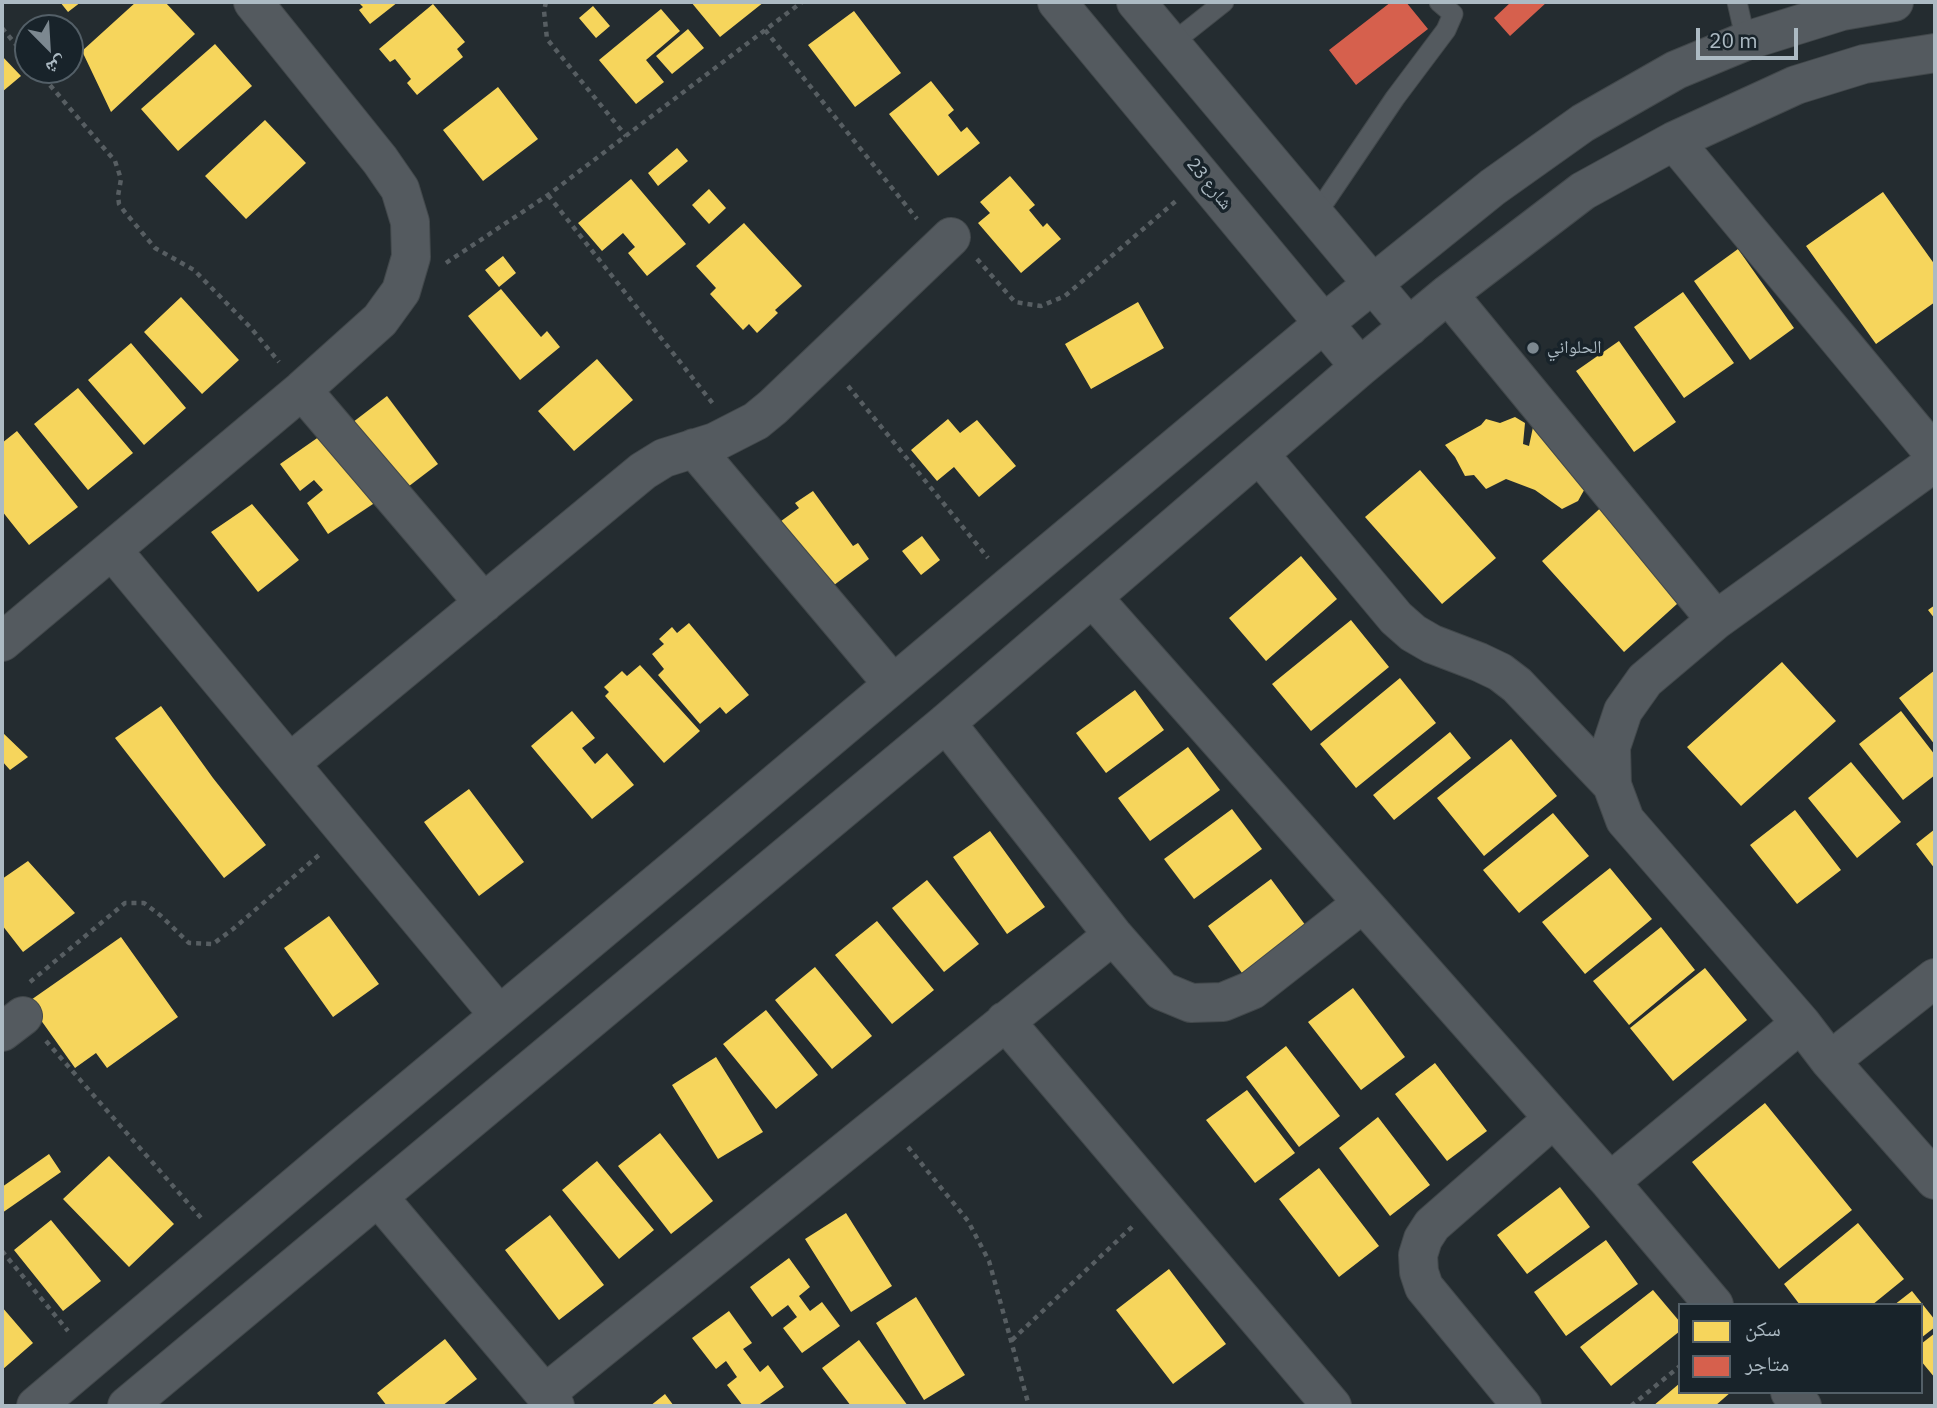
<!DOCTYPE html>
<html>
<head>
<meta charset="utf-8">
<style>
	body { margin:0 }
	#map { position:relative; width:1937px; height:1408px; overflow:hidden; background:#242c30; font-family:"IBM Plex Sans","Noto Naskh Arabic",sans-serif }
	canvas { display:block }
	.frame { position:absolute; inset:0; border:4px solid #acbac3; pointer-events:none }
	.legend { position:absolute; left:1678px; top:1303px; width:245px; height:91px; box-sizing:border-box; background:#18232a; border:2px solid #535f67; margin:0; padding:9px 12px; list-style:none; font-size:21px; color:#acbac3 }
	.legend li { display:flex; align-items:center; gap:14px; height:35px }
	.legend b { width:35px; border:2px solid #535f67 }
	.north { position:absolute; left:14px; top:14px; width:70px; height:70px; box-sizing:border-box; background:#18232a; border:2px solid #535f67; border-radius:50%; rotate:156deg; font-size:19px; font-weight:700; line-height:28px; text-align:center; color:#acbac3 }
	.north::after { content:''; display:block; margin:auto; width:24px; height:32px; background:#7c8890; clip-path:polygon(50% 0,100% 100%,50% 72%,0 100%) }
	.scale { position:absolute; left:1696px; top:28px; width:102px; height:32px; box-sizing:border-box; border:4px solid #acbac3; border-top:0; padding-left:9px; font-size:21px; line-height:24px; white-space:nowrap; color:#acbac3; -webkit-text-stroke:5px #18232a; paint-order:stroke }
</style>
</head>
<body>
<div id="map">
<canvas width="1937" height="1408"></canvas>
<div class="frame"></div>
<ul class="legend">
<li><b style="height:19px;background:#f6d55c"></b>سكن</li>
<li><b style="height:19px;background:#d6604d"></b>متاجر</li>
</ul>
<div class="north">ش</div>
<div class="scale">20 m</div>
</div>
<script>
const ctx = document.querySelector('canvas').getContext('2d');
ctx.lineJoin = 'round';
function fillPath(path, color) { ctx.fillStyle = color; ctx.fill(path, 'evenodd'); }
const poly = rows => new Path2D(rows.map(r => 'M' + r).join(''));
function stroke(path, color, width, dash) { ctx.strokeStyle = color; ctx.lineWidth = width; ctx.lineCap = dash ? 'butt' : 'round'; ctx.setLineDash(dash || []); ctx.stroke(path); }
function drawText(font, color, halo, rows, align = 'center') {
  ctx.font = font + ' "IBM Plex Sans","Noto Naskh Arabic",sans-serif'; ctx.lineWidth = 7; ctx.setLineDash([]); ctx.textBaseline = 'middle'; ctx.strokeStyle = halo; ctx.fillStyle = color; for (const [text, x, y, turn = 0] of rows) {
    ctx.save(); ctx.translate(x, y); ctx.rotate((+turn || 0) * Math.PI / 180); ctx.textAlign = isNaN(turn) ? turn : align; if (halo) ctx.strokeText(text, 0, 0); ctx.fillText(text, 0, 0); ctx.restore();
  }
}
const homes = poly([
	[60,2,81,2,68,12],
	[136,2,165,2,195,34,111,112,82,51],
	[358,2,398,2,370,24,359,10,363,7],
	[691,2,764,2,720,37],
	[433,4,465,42,457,49,463,57,417,95,407,83,411,79,395,59,390,62,379,49],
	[593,6,610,26,596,38,579,18],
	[661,9,680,31,646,60,664,82,636,104,599,60],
	[854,11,901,73,855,107,808,45],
	[688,29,704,48,672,74,656,56],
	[215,44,252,86,178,151,141,109],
	[2,56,21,76,2,92],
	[931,81,954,110,948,115,961,132,967,127,980,143,938,176,889,114],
	[498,87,538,139,483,181,443,130],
	[265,120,306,163,246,219,205,176],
	[677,148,688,161,658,186,648,173],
	[1010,176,1035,205,1029,210,1043,227,1047,223,1061,239,1021,273,978,223,990,213,980,202],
	[631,179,686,244,647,276,628,253,635,247,623,233,602,251,578,223],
	[709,189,726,208,709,224,692,205],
	[1883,192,1935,265,1935,302,1876,344,1806,246],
	[744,223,802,286,775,310,778,313,757,333,749,324,743,330,710,294,716,288,696,266],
	[1738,249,1794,328,1750,360,1694,281],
	[503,256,516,273,499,287,485,270],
	[501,289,541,337,547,331,560,347,520,380,468,316],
	[1683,292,1734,363,1684,398,1634,327],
	[181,297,239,360,202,394,144,332],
	[1138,302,1164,348,1091,389,1065,344],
	[1619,341,1676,422,1634,452,1576,371],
	[131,343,186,408,144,445,88,380],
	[597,359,633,400,574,451,538,411],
	[78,388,133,453,88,490,34,424],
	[387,396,438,464,396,496,344,429],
	[1536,413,1588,483,1578,501,1562,509,1535,490,1506,479,1486,489,1474,475,1465,476,1455,457,1445,445,1481,425,1486,419,1500,423,1515,417,1525,423,1523,444,1529,446],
	[948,419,960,433,977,420,1016,466,979,497,954,467,937,481,911,450],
	[17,431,78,507,29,545,2,511,2,443],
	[323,434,376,502,328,534,307,503,323,490,314,480,300,491,280,464],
	[1420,470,1496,558,1442,604,1365,517],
	[813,491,853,546,858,543,869,559,826,591,777,524,799,508,795,503],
	[1606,503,1688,594,1624,652,1542,561],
	[252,504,299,560,258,592,211,532],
	[922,536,940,560,921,575,902,551],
	[1301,556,1337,599,1266,661,1229,618],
	[1935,605,1935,619,1928,610],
	[1351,620,1389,667,1311,731,1272,684],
	[689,623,749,695,726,714,720,707,700,724,658,675,664,669,652,654,664,644,659,639,672,627,677,633],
	[1782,662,1836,721,1741,806,1687,747],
	[640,665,700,731,664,763,605,696,609,692,604,687,622,671,627,676],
	[1935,670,1935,745,1899,698],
	[1400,678,1436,723,1356,788,1320,744],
	[1135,690,1164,730,1106,773,1076,733],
	[161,706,213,778,266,845,224,878,115,738],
	[572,711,595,738,582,748,595,764,607,753,634,785,592,819,531,746],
	[1901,711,1935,755,1935,775,1903,800,1859,744],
	[2,732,28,757,10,770,2,761],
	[1450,732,1471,758,1394,820,1373,795],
	[1511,739,1557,796,1484,856,1437,798],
	[1188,747,1220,790,1150,841,1118,798],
	[1851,762,1901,822,1857,858,1808,798],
	[469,789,524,862,479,896,424,822],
	[1232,809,1262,849,1194,899,1164,859],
	[1795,810,1841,870,1797,904,1750,845],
	[1553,813,1589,856,1519,913,1483,870],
	[1935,829,1935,869,1916,844],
	[990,831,1045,907,1007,934,953,857],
	[28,861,75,913,23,952,2,925,2,879],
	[1610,868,1652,919,1585,974,1542,922],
	[1271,879,1306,926,1242,973,1208,926],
	[927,880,979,944,944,972,892,908],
	[329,916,379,984,333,1017,284,948],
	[877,921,934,990,892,1024,835,955],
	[1661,927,1695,970,1629,1025,1593,981],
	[121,937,178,1017,107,1068,96,1053,75,1068,28,1002],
	[815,967,872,1036,832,1069,775,1000],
	[1705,968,1747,1020,1673,1081,1630,1028],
	[1353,988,1405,1057,1361,1090,1308,1022],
	[766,1010,818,1075,776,1109,723,1044],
	[1286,1046,1340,1116,1299,1147,1246,1077],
	[716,1057,763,1132,718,1159,672,1085],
	[1435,1063,1487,1131,1447,1161,1395,1094],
	[1247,1090,1295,1153,1255,1183,1206,1120],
	[1765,1103,1852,1210,1779,1269,1692,1162],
	[1378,1117,1430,1185,1390,1216,1339,1148],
	[660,1133,713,1201,671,1234,618,1166],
	[49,1154,61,1172,2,1213,2,1187],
	[109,1156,174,1224,129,1267,63,1199],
	[597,1161,654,1230,619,1259,562,1190],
	[1319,1168,1379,1246,1339,1277,1279,1199],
	[1560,1187,1590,1227,1527,1274,1497,1235],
	[846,1213,892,1286,851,1312,805,1239],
	[550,1215,604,1285,559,1320,505,1250],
	[51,1220,101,1281,63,1311,14,1250],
	[1858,1223,1904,1279,1872,1305,1800,1305,1784,1284],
	[1606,1240,1638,1284,1566,1336,1534,1292],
	[789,1258,810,1287,799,1296,810,1311,822,1302,840,1326,802,1353,783,1328,797,1317,788,1305,772,1317,750,1287],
	[1169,1269,1226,1344,1173,1384,1116,1310],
	[1653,1290,1680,1322,1680,1331,1611,1386,1580,1347],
	[1912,1291,1935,1320,1935,1327,1921,1338,1921,1305,1894,1305],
	[916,1297,965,1375,924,1400,876,1323],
	[2,1307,33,1343,2,1370],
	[729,1311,752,1343,743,1349,760,1372,768,1365,784,1387,757,1406,743,1406,727,1385,737,1377,726,1361,716,1369,692,1338],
	[1935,1333,1935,1378,1921,1361,1921,1344],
	[445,1339,477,1379,442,1406,387,1406,377,1393],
	[859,1340,908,1406,851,1406,822,1368],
	[1680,1383,1680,1392,1731,1392,1715,1406,1653,1406],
	[665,1394,674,1406,650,1406]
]);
const shops = poly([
	[1391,2,1406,2,1428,29,1356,85,1329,50],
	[1511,2,1547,2,1510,36,1494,18]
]);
const path = poly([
	[546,2,544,11,547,39,626,136],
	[2,28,28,59],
	[765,30,917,219],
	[37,70,115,161,121,179,118,196,119,204,124,211,155,248,194,270,251,328,279,362],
	[548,195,714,405],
	[977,259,1015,302,1041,306,1065,296,1177,200],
	[446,263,548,195,802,2],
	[848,386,988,558],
	[30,982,125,903,144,903,160,915,189,943,213,944,233,929,319,855],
	[46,1041,202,1219],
	[908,1147,968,1221,989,1261,1029,1406],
	[2,1251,68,1331],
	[1012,1340,1134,1225],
	[1631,1406,1680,1366]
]);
const lane = poly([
	[1737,2,1746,41],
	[1171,44,1224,2],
	[1315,216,1395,98,1446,30,1453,14,1439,2]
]);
const street = poly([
	[1057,2,1360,367],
	[1136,2,1409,327],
	[1674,141,1935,455],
	[1448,294,1716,620],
	[302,390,484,603],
	[694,448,893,684],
	[1259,454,1396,618,1413,633,1432,644,1479,662,1500,672,1517,685,1612,785],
	[1935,462,1716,620,1645,680,1623,711,1611,747,1612,785,1625,820,1801,1023,1830,1061,1935,1180],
	[112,550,499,1015],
	[1093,598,1610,1182,1714,1305],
	[2,642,302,390,380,320,401,291,411,257,410,222,400,189,380,160,253,2],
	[946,723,1113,935,1162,991,1191,1003,1223,1002,1252,990,1363,903],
	[290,763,643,471,664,458,715,442,756,421,773,407,951,237],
	[1005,1021,1332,1406],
	[2,1032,23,1016],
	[1830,1061,1935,978],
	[1610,1182,1801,1023],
	[379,1198,555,1406],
	[1790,1392,1802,1406],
	[546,1393,1113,935],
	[36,1406,343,1146,678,866,1011,585,1323,324,1493,187,1583,123,1676,70,1746,41,1842,11,1894,2],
	[127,1406,946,723,1360,367,1448,294,1583,191,1674,141,1796,85,1864,64,1935,53],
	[1522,1406,1424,1287,1419,1272,1418,1255,1423,1239,1432,1225,1553,1119]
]);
const markers = [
	[1533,348,7,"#7c8890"]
];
const streetNames = [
	["شارع 23",1209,184,51]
];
const poiNames = [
	["الحلواني",1547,348]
];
fillPath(homes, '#f6d55c');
fillPath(shops, '#d6604d');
stroke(lane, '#42484b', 21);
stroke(street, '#42484b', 40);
stroke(path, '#575e62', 4.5, [5, 5]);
stroke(lane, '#545a5f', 19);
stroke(street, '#545a5f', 38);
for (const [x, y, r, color] of markers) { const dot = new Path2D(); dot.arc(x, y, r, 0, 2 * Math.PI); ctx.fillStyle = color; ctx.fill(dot); stroke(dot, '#18232a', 2.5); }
drawText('18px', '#acbac3', '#18232a', streetNames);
drawText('18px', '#acbac3', '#18232a', poiNames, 'left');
</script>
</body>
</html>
